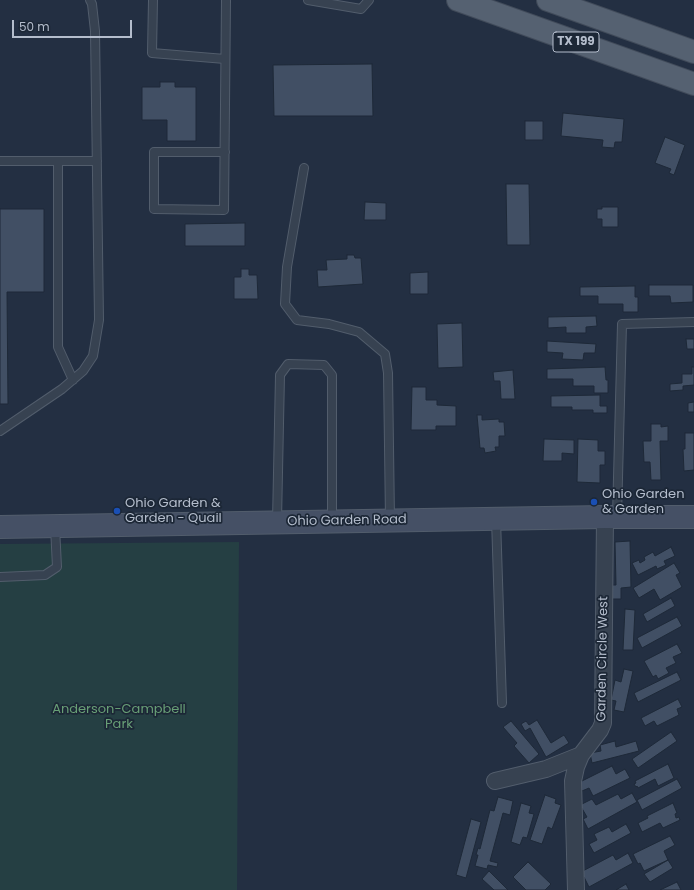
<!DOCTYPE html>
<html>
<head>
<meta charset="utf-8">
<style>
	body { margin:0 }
	#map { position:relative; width:694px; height:890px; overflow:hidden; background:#232f42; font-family:Poppins,sans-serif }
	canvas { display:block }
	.scale { position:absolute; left:12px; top:20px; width:120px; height:18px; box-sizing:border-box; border:2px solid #b4bdcc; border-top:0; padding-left:5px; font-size:12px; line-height:14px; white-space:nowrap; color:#b4bdcc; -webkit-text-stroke:3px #1c2736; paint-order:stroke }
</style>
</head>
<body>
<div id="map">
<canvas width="694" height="890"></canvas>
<div class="scale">50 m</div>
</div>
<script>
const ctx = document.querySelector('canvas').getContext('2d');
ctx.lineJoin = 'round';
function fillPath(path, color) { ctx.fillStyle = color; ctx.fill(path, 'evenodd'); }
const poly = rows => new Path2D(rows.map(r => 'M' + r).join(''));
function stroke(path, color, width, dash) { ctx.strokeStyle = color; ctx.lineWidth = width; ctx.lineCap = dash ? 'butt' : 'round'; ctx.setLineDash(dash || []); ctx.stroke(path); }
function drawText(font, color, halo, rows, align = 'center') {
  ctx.font = font + ' Poppins,sans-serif'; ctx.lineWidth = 3.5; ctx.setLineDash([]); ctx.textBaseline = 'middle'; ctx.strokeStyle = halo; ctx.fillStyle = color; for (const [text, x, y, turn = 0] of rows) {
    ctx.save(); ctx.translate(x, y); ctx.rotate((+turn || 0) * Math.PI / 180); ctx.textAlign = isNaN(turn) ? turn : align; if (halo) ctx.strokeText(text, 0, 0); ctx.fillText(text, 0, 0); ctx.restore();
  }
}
const green = poly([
	[239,542,237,890,0,890,0,544]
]);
const building = poly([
	[372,64,373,116,274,116,273,65,372,64],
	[160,82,175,82,175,87,196,87,196,141,167,141,167,120,142,120,142,87,160,87,160,82],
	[563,113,624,119,622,142,615,142,614,148,602,147,603,140,561,136,563,113],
	[525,121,543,121,543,140,525,140,525,121],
	[665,137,685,145,674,175,669,173,671,169,655,163,665,137],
	[506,184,529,184,530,245,507,245,506,184],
	[365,202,386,203,386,220,364,220,365,202],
	[602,207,618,207,618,227,602,227,602,219,597,219,597,209,602,209,602,207],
	[0,209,44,209,44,292,7,292,8,404,0,404,0,209],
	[245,223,245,246,185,246,185,224,245,223],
	[347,255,354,255,355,258,361,258,363,284,318,287,317,270,327,270,326,260,347,259,347,255],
	[241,269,249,269,249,275,257,275,258,299,234,299,234,277,241,277,241,269],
	[428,272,428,294,410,294,410,273,428,272],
	[649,285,693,285,693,302,671,303,670,296,649,296,649,285],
	[635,286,635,297,638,297,638,312,623,312,623,304,598,304,598,296,580,296,580,287,635,286],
	[596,316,597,326,586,327,586,333,566,333,566,327,548,328,548,317,596,316],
	[462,323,463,367,438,368,437,324,462,323],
	[686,339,694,339,694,349,687,349,686,339],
	[547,341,596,344,595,353,584,353,583,360,562,359,563,353,547,352,547,341],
	[605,367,606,380,608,380,608,393,594,393,594,386,573,386,573,379,547,379,547,369,605,367],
	[692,367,694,367,694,385,683,386,683,390,670,391,670,384,682,383,682,374,692,374,692,367],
	[513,370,515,399,501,399,500,381,494,381,493,372,513,370],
	[412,387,426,387,426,400,437,400,437,405,456,406,456,426,436,426,436,430,411,430,412,387],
	[600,395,600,406,607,406,607,413,593,413,593,410,572,410,572,407,551,407,551,396,600,395],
	[694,402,694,412,688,412,688,403,694,402],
	[477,415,482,415,482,420,499,419,499,422,504,422,505,436,499,436,499,447,495,447,496,451,485,453,484,448,480,448,477,415],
	[651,424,661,424,661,427,668,426,668,441,660,441,661,480,651,480,650,462,644,462,643,441,651,441,651,424],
	[685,433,694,433,694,470,684,471,683,449,685,449,685,433],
	[544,439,574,440,574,454,562,453,562,461,543,461,544,439],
	[578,439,598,440,598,451,605,451,605,465,600,465,600,483,577,482,578,439],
	[630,541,631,587,621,588,621,599,610,599,609,585,616,585,615,542,630,541],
	[671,547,675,556,664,561,666,565,657,569,656,566,638,575,632,563,639,560,640,563,645,560,644,557,653,552,655,556,671,547],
	[674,563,680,573,676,575,682,587,660,600,654,589,639,598,633,588,674,563],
	[671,598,675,606,647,622,643,614,671,598],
	[625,609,635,610,633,650,623,650,625,609],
	[677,617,682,626,642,648,637,638,677,617],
	[677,644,682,653,673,657,676,663,666,668,669,673,658,679,656,675,653,677,644,661,677,644],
	[624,669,633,671,624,712,614,710,616,701,611,700,615,680,621,682,624,669],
	[677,672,681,680,638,702,634,693,677,672],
	[678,699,682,707,677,709,679,715,657,726,654,721,645,726,641,718,678,699],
	[537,720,551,743,564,735,569,743,546,757,530,728,525,731,521,724,526,721,529,725,537,720],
	[511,721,539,754,529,763,514,746,517,743,503,727,511,721],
	[671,732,677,741,638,768,632,759,671,732],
	[615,741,616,747,636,741,639,751,592,763,590,753,601,751,600,745,615,741],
	[668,764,674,778,658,786,655,779,638,788,637,786,636,787,634,784,636,783,635,781,668,764],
	[612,766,616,774,625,769,630,778,593,796,589,788,582,791,578,783,612,766],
	[677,779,682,788,642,810,637,800,677,779],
	[632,793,637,802,588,829,583,819,587,817,580,805,592,799,596,805,618,794,621,799,632,793],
	[545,795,556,799,555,803,561,805,552,829,548,827,542,844,530,840,545,795],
	[498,797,513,801,510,815,503,813,490,861,498,863,497,867,488,865,487,869,475,866,478,855,476,855,478,848,480,849,490,810,494,811,498,797],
	[521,803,531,806,529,813,534,814,527,838,523,837,520,845,511,842,521,803],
	[673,803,677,813,675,814,676,818,679,817,680,820,663,828,660,823,642,832,638,823,648,818,647,816,673,803],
	[471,819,481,822,466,878,456,875,471,819],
	[626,824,631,833,594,853,589,844,597,840,594,834,609,827,612,832,626,824],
	[670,836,675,845,664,851,668,860,644,871,640,863,638,864,633,854,670,836],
	[628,853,633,863,589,887,584,877,582,878,579,873,613,855,616,860,628,853],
	[668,860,673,868,650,882,644,874,668,860],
	[528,862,551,884,545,890,526,890,513,877,528,862],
	[489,871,508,890,494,890,482,879,489,871],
	[677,882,681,890,660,890,677,882],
	[626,884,629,890,616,890,626,884]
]);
const lane = poly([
	[153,0,152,53,225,59],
	[308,0,361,9,369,0],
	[225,152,154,152,154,209,224,210,226,0],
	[0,161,97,161],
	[58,161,58,347,73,380],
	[304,168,287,267,285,304,297,320,329,324,359,332,385,354,388,373,390,520],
	[0,431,62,389,83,371,93,356,99,320,95,31,92,4,90,0],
	[617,516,622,324,694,322],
	[496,519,502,703],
	[277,521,280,375,288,364,324,365,332,375,332,520],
	[0,577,45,575,57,567,55,527]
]);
const street = poly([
	[495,781,546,769,581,755],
	[576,890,573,781,576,767,581,755,600,730,603,723,605,517]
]);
const secondary = poly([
	[0,527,605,517,694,517]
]);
const primary = poly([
	[458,0,694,84],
	[548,0,694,52]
]);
const markers = [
	[594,502,4,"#1a4fb4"],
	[117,511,4,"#1a4fb4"]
];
const shields = [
	[576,42,46]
];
const shieldNames = [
	["TX 199",576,42]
];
const poiNames = [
	["Ohio Garden",602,495],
	["& Garden",602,510],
	["Ohio Garden &",125,504],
	["Garden - Quail",125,519]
];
const streetNames = [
	["Ohio Garden Road",347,521,-1],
	["Garden Circle West",603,659,-89]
];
const parkNames = [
	["Anderson-Campbell",119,710],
	["Park",119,725]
];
fillPath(green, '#253f43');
fillPath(building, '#414f64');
stroke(building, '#1e2938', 1);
stroke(lane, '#525d6c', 10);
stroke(street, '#525d6c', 18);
stroke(secondary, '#525d6c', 24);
stroke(primary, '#414b5a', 24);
stroke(lane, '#374251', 8);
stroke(street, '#374251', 16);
stroke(secondary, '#455065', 22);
stroke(primary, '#556171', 22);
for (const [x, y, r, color] of markers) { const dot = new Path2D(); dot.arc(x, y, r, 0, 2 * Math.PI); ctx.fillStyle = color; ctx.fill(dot); stroke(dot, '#1c2736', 1.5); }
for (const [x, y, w] of shields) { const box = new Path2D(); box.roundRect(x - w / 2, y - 10, w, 20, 3); ctx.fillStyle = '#1c2736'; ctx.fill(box); stroke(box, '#b4bdcc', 1); }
drawText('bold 12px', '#b4bdcc', null, shieldNames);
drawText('13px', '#b4bdcc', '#1c2736', poiNames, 'left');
drawText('13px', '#b4bdcc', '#1c2736', streetNames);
drawText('13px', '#689f76', '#1c2736', parkNames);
</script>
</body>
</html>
